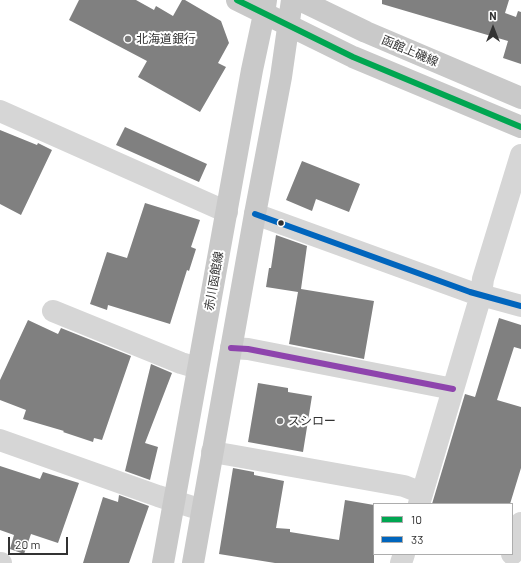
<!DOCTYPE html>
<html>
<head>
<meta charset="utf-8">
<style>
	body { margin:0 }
	#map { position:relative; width:521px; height:563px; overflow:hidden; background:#fff; font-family:Barlow,sans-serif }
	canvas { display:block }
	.legend { position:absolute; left:373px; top:503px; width:140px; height:52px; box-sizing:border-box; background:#fff; border:1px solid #adadad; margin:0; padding:5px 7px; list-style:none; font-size:12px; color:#323232 }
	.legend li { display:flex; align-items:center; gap:8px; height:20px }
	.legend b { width:20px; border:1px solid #adadad }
	.north { position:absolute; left:473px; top:8px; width:40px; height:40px; -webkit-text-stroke:3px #fff; paint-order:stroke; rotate:0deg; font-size:11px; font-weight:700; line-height:16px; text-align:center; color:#323232 }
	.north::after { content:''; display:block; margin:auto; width:14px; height:18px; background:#323232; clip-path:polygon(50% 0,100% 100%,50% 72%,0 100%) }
	.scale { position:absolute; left:8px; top:537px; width:60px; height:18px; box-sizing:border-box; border:2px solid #323232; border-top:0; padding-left:5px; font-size:12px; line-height:14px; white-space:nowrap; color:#323232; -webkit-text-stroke:3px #fff; paint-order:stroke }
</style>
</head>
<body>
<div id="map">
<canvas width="521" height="563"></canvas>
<ul class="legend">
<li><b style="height:5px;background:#00a651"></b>10</li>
<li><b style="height:5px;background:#0065bd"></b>33</li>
</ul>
<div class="north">N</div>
<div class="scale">20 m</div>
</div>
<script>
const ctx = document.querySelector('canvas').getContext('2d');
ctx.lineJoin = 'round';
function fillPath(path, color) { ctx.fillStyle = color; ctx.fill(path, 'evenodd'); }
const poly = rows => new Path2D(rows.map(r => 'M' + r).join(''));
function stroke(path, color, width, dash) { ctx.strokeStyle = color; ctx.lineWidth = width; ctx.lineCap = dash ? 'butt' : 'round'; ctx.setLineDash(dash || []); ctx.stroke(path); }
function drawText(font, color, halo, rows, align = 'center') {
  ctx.font = font + ' Barlow,"Noto Sans JP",sans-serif'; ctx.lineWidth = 4; ctx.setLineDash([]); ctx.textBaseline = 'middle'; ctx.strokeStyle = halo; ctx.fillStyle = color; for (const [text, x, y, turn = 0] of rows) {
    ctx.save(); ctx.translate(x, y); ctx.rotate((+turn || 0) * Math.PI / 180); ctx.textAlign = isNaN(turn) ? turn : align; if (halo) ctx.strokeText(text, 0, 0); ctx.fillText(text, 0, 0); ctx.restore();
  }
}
const building = poly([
	[79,0,136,0,154,10,156,6,173,16,182,0,185,0,221,21,229,43,218,63,226,67,200,112,138,77,147,61,69,20],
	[382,0,509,0,505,13,516,17,518,11,521,12,521,64,503,58,508,41,382,4],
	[125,127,207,164,199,182,116,145],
	[0,130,37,145,38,143,52,150,21,215,0,204],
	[302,161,360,184,349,212,316,199,312,211,286,200],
	[145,203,200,220,191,247,196,249,189,271,187,270,170,324,108,305,107,310,90,304,107,252,127,258],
	[276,235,307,246,301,289,374,301,364,359,289,344,298,292,266,287,269,268,271,268],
	[499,318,521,325,521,349,514,347,497,400,521,407,521,468,510,504,432,504,465,394,475,397],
	[28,320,58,334,61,328,131,356,102,440,94,438,93,442,63,432,64,431,23,419,26,410,0,400,0,380],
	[151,364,172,373,145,443,158,447,150,480,125,471],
	[258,383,288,388,288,392,312,396,303,452,248,442],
	[0,466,40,479,43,472,79,483,58,543,31,534,24,554,10,549,14,535,0,530],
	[233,468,254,472,254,475,284,481,276,528,290,529,290,532,339,540,345,500,374,505,374,563,275,563,219,554],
	[119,495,149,506,129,563,83,563,103,497,118,502]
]);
const minor = poly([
	[0,111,227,212],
	[255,214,470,292,521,306],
	[53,311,181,363,198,368],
	[231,348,248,349,453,389],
	[0,440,158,496,202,510],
	[212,452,230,455,404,486,422,493],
	[419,504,481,295,483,279,521,155],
	[512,554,521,523],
	[0,563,1,563],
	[401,563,404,554]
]);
const major = poly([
	[237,0,353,57,521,127],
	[300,0,366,32,521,98],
	[163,563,252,70,264,14,266,0],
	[193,563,255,214,281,77,292,0]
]);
const bus1 = poly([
	[237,0,353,57,521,127]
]);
const bus2 = poly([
	[255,214,470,292,521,306]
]);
const bus3 = poly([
	[231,348,248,349,453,389]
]);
const markers = [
	[128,39,4,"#7a7a7a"],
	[281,223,3.5,"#323232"],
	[280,421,4,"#7a7a7a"]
];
const poiNames = [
	["北海道銀行",136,39],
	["スシロー",288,421]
];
const streetNames = [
	["函館上磯線",410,51,23],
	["赤川函館線",214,281,-80]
];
fillPath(building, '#808080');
stroke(minor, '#d6d6d6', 22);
stroke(major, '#c9c9c9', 22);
stroke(bus1, '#00a651', 6);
stroke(bus2, '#0065bd', 6);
stroke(bus3, '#8e44ad', 6);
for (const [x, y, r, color] of markers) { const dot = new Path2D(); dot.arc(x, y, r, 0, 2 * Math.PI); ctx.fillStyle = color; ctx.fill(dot); stroke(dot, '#fff', 1.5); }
drawText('12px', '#323232', '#fff', poiNames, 'left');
drawText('12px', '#323232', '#fff', streetNames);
</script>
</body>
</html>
